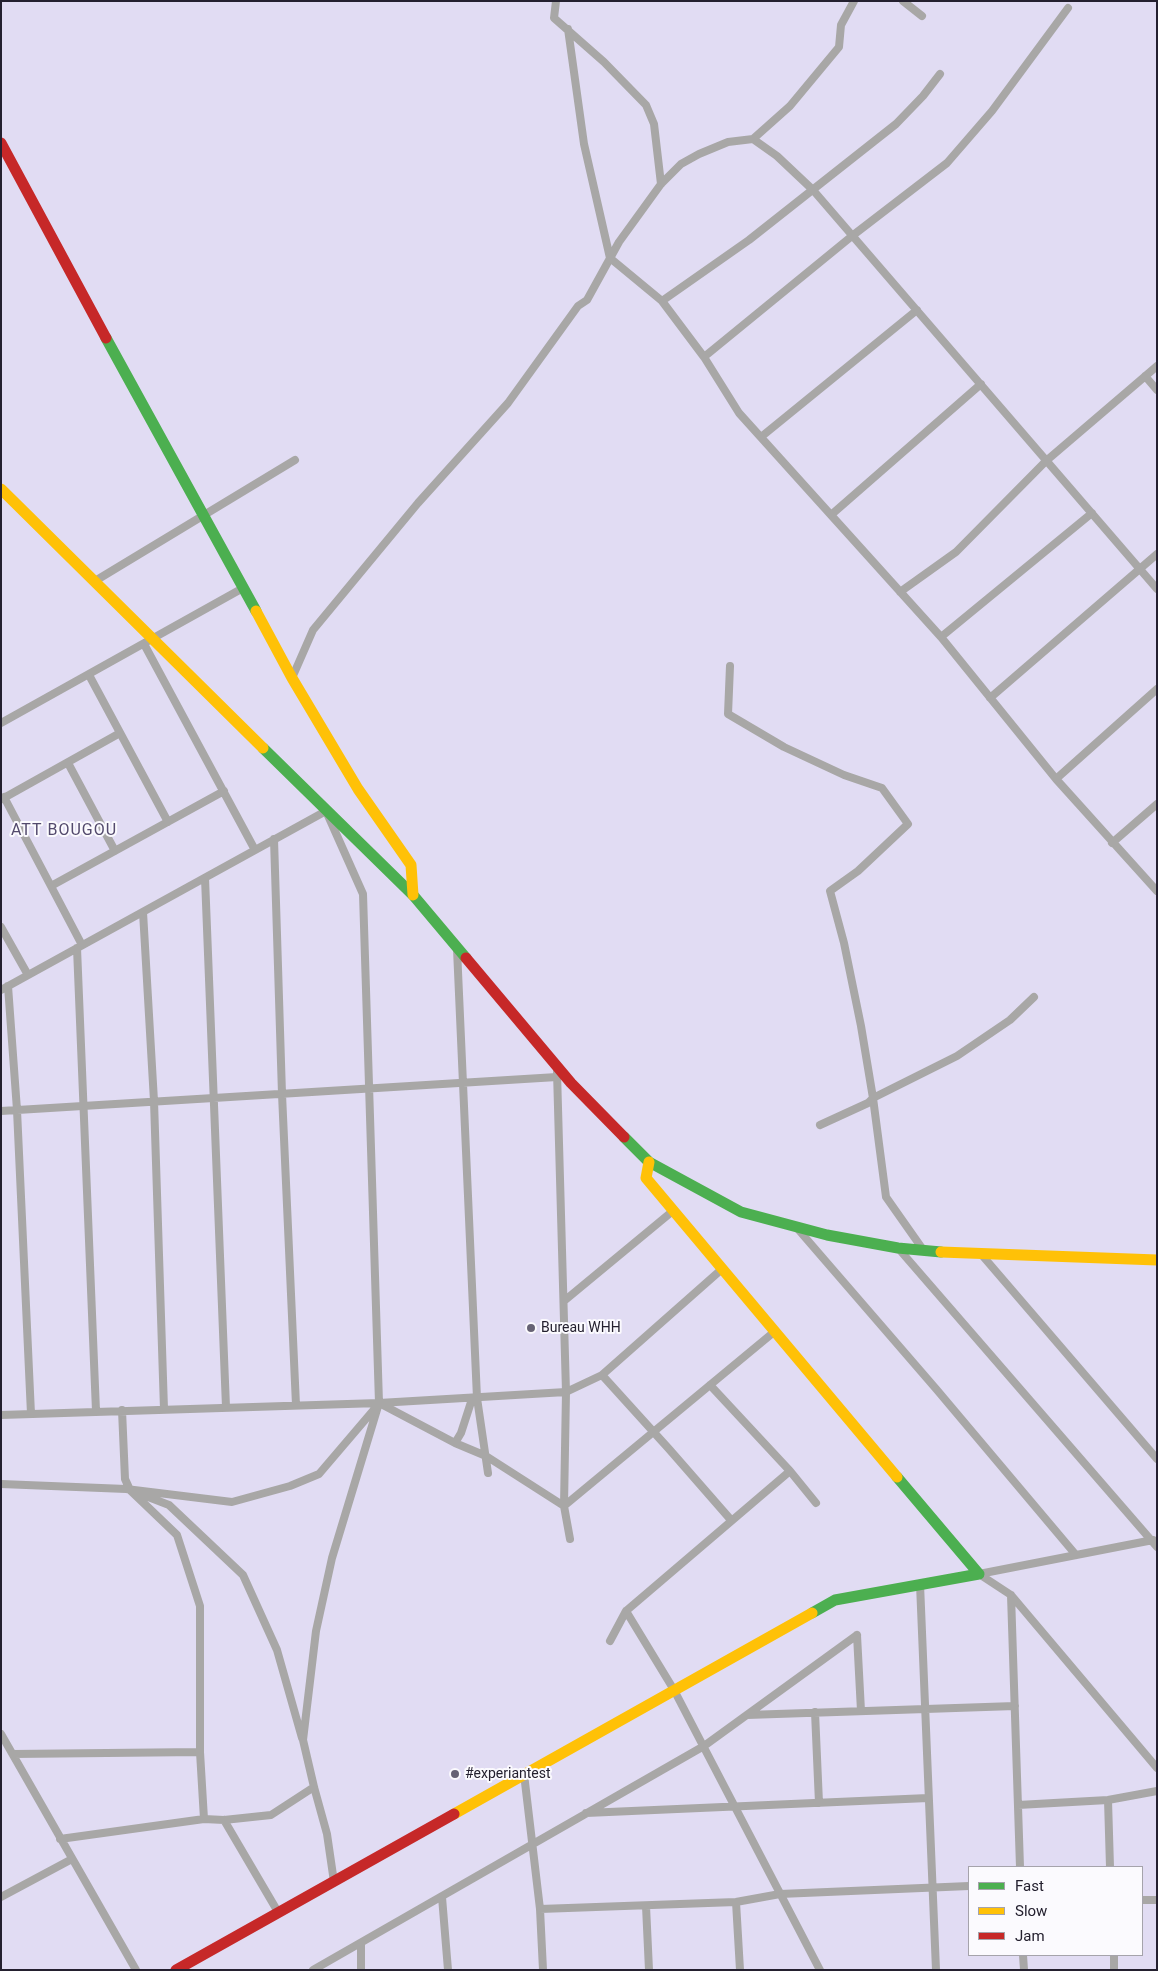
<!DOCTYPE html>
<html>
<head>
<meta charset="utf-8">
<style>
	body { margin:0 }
	#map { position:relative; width:1158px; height:1971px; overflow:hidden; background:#e1dcf3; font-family:Roboto,sans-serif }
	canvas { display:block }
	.frame { position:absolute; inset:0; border:2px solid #24202f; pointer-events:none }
	.legend { position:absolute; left:968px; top:1866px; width:175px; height:90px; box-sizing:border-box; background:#fbfafe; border:1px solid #a5a3ab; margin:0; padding:6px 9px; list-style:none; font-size:15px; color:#24202f }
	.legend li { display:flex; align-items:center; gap:10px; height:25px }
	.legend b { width:25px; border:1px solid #a5a3ab }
</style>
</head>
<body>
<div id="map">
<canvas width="1158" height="1971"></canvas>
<div class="frame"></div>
<ul class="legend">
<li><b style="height:6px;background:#4caf50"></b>Fast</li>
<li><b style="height:6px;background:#ffc107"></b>Slow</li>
<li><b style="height:6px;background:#c62828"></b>Jam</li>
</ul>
</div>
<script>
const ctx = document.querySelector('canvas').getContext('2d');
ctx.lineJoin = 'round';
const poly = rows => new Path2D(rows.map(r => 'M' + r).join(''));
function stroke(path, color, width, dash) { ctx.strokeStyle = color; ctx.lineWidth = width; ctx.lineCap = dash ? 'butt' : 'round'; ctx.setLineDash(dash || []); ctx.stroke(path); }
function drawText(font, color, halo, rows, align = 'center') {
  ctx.font = font + ' Roboto,sans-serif'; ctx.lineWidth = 4; ctx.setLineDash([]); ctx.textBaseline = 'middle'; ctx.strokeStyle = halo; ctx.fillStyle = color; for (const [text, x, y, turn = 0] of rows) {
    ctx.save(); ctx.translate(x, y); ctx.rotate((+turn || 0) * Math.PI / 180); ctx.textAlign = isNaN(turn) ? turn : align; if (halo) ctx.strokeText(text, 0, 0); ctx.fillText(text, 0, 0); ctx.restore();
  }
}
const street = poly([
	[556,1,554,18,604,62,646,105,654,124,661,184],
	[903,1,922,16],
	[568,29,584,144,610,258,662,301,704,357,739,413,941,637,1056,779,1157,891],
	[753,139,777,156,813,190,1157,589],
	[662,301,749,240,896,124,923,96,940,74],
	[704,357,852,236,947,163,992,111,1068,8],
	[1145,376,1157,390],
	[761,437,917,310],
	[831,515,981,384],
	[95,581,295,460],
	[900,592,956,552,1046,461,1157,366],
	[941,637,1092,513],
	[144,644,255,850],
	[730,666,728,714,784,747,844,775,882,788,908,824,858,871,830,891,844,943,861,1026,873,1098,886,1197,924,1251],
	[89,675,168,822],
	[292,678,313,630,418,503,508,403,578,306,587,300,619,242,661,184,681,164,699,154,728,142,753,139,790,106,839,47,841,25,854,1],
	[990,698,1157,554],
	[1,723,243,588],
	[68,763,115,851],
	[1056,779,1157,689],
	[4,797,82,945],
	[2,799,120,733],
	[274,839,282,1094,296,1405],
	[1112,843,1157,804],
	[205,878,226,1407],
	[51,886,224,791],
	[143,912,154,1101,164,1409],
	[1,927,28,975],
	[77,948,96,1411],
	[457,949,477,1398,488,1473],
	[8,986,17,1110,31,1414],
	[1,990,326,811,363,894,379,1403,332,1558,316,1631,303,1740,314,1787,327,1834,334,1882],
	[557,1072,566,1392,564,1506,570,1539],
	[1,1111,557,1077],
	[820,1125,868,1103,873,1098,957,1056,1010,1020,1034,997],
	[797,1228,937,1390,1076,1555],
	[898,1248,1157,1547],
	[981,1254,1157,1459],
	[564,1301,674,1210],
	[602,1375,669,1449,731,1520],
	[710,1385,790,1471,816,1503],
	[381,1404,455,1443,486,1456,564,1506,774,1332],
	[122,1410,125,1479,130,1490,177,1535,200,1606,200,1752,204,1819],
	[1,1415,379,1403,566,1392,602,1375,722,1269],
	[455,1443,461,1433,472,1399],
	[1,1484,126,1489,232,1502,290,1486,319,1474,377,1406],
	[143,1495,169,1505,243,1575,277,1650,302,1738],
	[979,1574,1011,1595,1157,1768],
	[979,1574,1153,1540],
	[920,1584,936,1970],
	[1011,1595,1020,1867],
	[626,1611,790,1471],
	[857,1635,861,1711],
	[610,1641,626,1611,674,1690,820,1970],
	[815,1712,819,1803],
	[747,1715,1015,1706],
	[1,1734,136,1970],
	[13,1754,200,1752],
	[524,1774,540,1909,543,1970],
	[1108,1800,1110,1867],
	[1018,1805,1108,1800,1157,1791],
	[586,1813,928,1798],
	[224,1820,278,1912],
	[60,1839,204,1819,224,1820,271,1815,314,1787],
	[1,1897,72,1859],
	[442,1897,448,1970],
	[1142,1900,1157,1900],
	[736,1902,740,1970],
	[646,1906,649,1970],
	[540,1909,736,1902,780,1894,969,1886],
	[361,1943,361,1970],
	[1023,1955,1024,1970],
	[1114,1955,1114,1970],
	[313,1970,704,1746,857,1635]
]);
const fast = poly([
	[106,338,256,611],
	[263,748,413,895,466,958],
	[624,1137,649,1162,741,1212,827,1235,898,1248,941,1252],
	[897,1477,979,1574],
	[812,1613,835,1600,979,1574]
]);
const slow = poly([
	[1,489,263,748],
	[256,611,292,678,358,789,411,865,413,895],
	[649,1162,646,1178,897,1477],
	[941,1252,1157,1260],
	[454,1814,812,1613]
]);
const jam = poly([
	[1,143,106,338],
	[466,958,571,1083,624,1137],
	[176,1970,454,1814]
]);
const markers = [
	[531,1328,5,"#666274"],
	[455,1774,5,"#666274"]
];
const poiNames = [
	["Bureau WHH",541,1328],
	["#experiantest",465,1774]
];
const quarterNames = [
	["ATT BOUGOU",64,831]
];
stroke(street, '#a8a7a6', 8);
stroke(fast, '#4caf50', 11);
stroke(slow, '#ffc107', 11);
stroke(jam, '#c62828', 11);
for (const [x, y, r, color] of markers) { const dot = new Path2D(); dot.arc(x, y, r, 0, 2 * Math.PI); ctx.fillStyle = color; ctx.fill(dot); stroke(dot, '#fbfafe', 2); }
drawText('14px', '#24202f', '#fbfafe', poiNames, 'left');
ctx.letterSpacing = '1px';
drawText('16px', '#534a6d', '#fbfafe', quarterNames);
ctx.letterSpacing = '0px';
</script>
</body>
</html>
